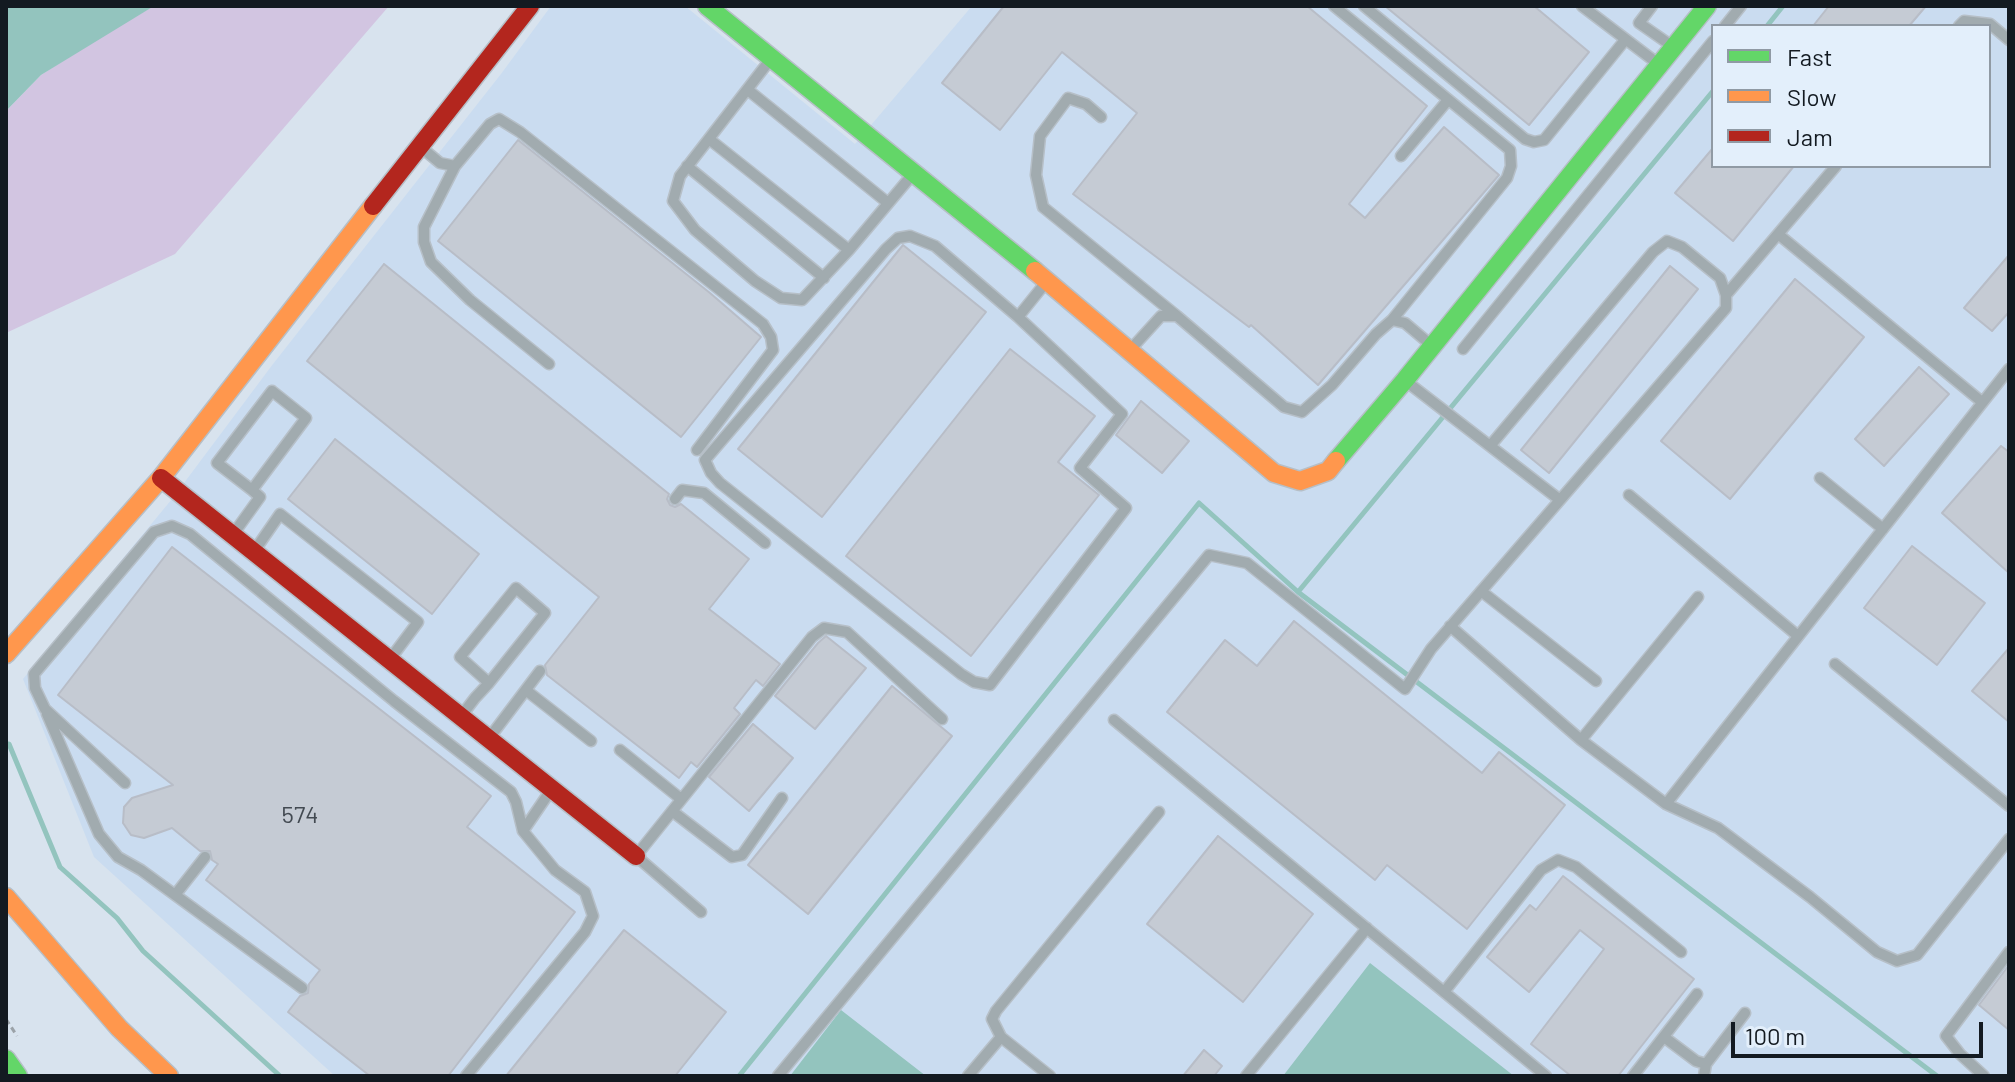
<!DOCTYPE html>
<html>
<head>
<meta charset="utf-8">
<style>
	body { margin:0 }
	#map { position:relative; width:2015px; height:1082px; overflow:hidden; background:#d8e3ee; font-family:Barlow,sans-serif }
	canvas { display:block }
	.frame { position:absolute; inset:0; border:8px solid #131a21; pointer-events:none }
	.legend { position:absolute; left:1711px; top:24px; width:280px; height:144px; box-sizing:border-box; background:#e3effb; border:2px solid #909aa4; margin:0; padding:10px 14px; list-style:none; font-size:24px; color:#131a21 }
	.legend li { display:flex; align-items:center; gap:16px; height:40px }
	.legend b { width:40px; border:2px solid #909aa4 }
	.scale { position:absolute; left:1731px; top:1022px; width:252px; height:36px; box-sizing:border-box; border:4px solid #131a21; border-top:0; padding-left:10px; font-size:24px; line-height:28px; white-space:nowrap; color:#131a21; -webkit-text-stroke:6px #e3effb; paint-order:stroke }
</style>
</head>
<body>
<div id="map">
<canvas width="2015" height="1082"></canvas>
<div class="frame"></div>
<ul class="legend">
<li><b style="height:10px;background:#63d668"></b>Fast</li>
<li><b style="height:10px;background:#ff974d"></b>Slow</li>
<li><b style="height:10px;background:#b3261e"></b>Jam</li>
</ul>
<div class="scale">100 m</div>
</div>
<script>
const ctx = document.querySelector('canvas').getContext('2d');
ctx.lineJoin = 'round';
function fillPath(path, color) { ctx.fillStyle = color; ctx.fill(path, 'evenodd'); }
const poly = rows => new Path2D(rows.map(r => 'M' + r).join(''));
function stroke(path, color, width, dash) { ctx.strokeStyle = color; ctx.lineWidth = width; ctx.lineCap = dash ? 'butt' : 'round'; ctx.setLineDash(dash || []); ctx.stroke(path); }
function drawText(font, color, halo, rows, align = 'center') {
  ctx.font = font + ' Barlow,sans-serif'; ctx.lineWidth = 6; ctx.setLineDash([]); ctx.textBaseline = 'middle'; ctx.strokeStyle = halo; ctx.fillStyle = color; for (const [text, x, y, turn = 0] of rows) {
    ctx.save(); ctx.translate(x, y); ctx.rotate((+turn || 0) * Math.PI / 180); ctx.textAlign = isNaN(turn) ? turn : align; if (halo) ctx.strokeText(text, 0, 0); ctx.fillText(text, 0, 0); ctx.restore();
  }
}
const built = poly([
	[551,6,685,6,855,144,972,6,2009,6,2009,1076,335,1076,94,857,23,679,172,499,273,364,501,74],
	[1713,26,1989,26,1989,166,1713,166]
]);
const green = poly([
	[154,6,389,6,175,254,6,333,6,111,41,75,116,27]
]);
const water = poly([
	[6,6,154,6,41,75,6,111],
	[1370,963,1514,1076,1283,1076],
	[841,1010,926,1076,790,1076]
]);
const stream = poly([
	[1767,26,1783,6],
	[1298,592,1937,1076],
	[6,744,9,744,60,867,117,918,143,951,280,1076],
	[739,1076,1199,503,1298,592,1713,91]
]);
const building = poly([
	[1004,6,1307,6,1427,106,1349,204,1365,218,1444,127,1499,175,1318,385,1251,325,1249,327,1073,194,1137,113,1062,52,1000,130,942,83,1004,6],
	[1385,6,1534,6,1589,52,1529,125,1385,6],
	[1829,6,1926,6,1909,26,1813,26,1829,6],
	[518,140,710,293,761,337,681,437,438,241,518,140],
	[1713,148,1713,166,1794,166,1733,241,1675,193,1713,148],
	[903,245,986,312,822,517,738,449,903,245],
	[2009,255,2009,312,1992,331,1964,308,2009,255],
	[384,264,669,494,667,499,670,505,675,507,681,504,749,559,709,609,780,664,763,686,756,680,734,708,740,714,697,767,691,762,679,778,547,675,545,665,599,597,307,361,384,264],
	[1670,266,1698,289,1549,473,1521,450,1670,266],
	[1795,279,1864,337,1730,499,1661,441,1795,279],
	[1010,349,1095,416,1058,462,1099,495,971,656,846,556,1010,349],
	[1919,367,1949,394,1884,466,1855,439,1919,367],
	[1141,401,1189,441,1162,473,1116,435,1141,401],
	[335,439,479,554,432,614,288,499,335,439],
	[2001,446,2009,452,2009,573,1942,513,2001,446],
	[1912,546,1985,603,1937,665,1864,608,1912,546],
	[172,547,491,796,467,827,575,912,448,1076,370,1076,288,1012,300,996,308,993,309,984,320,970,206,880,218,864,212,860,210,851,200,851,172,828,144,838,131,835,123,823,124,807,132,798,173,785,58,695,172,547],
	[1294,621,1482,773,1499,752,1565,805,1467,929,1387,865,1375,880,1167,712,1225,640,1257,666,1294,621],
	[826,636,866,668,815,729,775,696,818,643,826,636],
	[2009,648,2009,722,1972,691,2009,648],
	[892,686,952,736,808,914,748,865,892,686],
	[753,724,793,758,749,811,709,777,753,724],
	[1218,836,1313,914,1243,1002,1147,924,1218,836],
	[1563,876,1694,979,1618,1076,1571,1076,1531,1044,1604,949,1580,930,1529,992,1487,957,1530,905,1536,910,1563,876],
	[624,930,726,1012,675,1076,506,1076,624,930],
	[2009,965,2009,1030,1979,1005,2009,965],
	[1204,1050,1222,1066,1214,1076,1183,1076,1204,1050]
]);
const path = poly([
	[6,1019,17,1036]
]);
const lane = poly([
	[1334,6,1510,150,1511,166,1507,178,1392,320],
	[1364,6,1525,139,1534,142,1544,140,1625,40],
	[1582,6,1657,63],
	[1652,6,1639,23,1672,46],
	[1725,26,1741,6],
	[1959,26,1964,21,1990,24,2009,40],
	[770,60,680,176,673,201,695,230,755,281,781,298,802,300,849,250,912,175],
	[748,90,888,203],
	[1101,117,1086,104,1068,98,1040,136,1036,175,1043,207,1177,316],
	[709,139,849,250],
	[422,148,440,163,455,166,490,124,499,119,520,132,763,324,771,337,773,350,697,450],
	[1401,156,1448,100],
	[455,166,424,227,424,242,431,262,470,300,549,364],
	[687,166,824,278],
	[1778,234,1982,402],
	[910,236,935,246,1018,317,1122,414,1080,468,1126,508,990,685,974,682,961,674,720,483,711,473,705,460,886,249,898,238,910,236],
	[1726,295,1836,166],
	[1018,317,1047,281],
	[1131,349,1161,316,1177,316,1284,407,1302,412,1332,385,1376,334,1392,320,1405,323,1431,345],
	[1463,349,1713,41],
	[272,391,306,418,252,490,217,463,272,391],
	[1490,446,1653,252,1667,241,1682,247,1720,278,1726,295,1726,308,1560,500],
	[1820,478,1883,529],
	[1629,495,1798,636],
	[675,499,682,490,704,493,765,543],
	[234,533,260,497,252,490],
	[255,550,280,514,418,622,391,658],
	[1481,591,1596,681],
	[1450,626,1581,740,1666,804,1718,828,1810,897,1877,952,1897,961,1917,955,2009,839],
	[1835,664,2009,806],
	[527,691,591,741],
	[47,714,99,834,118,857,141,870,302,988],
	[462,715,475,698,489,683,545,613,516,588,460,657,489,683],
	[1114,720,1546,1076],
	[490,737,540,671],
	[1581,740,1698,597],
	[620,750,681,799],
	[125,783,45,709,35,688,34,674,154,532,172,526,190,534,394,701,511,792,516,802,523,831],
	[1666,804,2009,369],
	[672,811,732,857,742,855,782,798],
	[175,895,205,857],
	[701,912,636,856,812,637,824,628,847,632,942,719],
	[1444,992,1541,870,1558,860,1576,867,1681,952],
	[1001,1037,992,1019,996,1011,1159,812],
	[1664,1037,1696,1061,1706,1064,1745,1013],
	[466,1076,585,932,593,916,585,892,555,870,523,831,551,790],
	[778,1076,1209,555,1247,563,1405,689,1431,649,1560,500,1407,382],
	[968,1076,1001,1037,1050,1076],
	[1246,1076,1367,928],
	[1633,1076,1697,994],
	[1704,1076,1706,1064],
	[1984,1076,1960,1054,1946,1036,2009,952]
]);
const fast = poly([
	[707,6,1035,271],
	[1336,461,1405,380,1707,6],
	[6,1059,18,1076]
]);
const slow = poly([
	[1035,271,1274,473,1300,481,1328,471,1336,461],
	[6,654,161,478,373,206],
	[6,897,119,1028,169,1076]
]);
const jam = poly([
	[373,206,530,6],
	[161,478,636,856]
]);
const numberNames = [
	["574",300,815]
];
fillPath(built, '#cadcf0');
fillPath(green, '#d2c5e1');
fillPath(water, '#93c4be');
stroke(stream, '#93c4be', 5);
fillPath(building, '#c5cbd4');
stroke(building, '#b8bdc7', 2);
stroke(lane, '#b6bfc7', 13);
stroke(fast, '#b6bfc7', 21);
stroke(slow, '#b6bfc7', 21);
stroke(jam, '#b6bfc7', 21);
stroke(path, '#9ba2a8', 3, [6, 4]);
stroke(lane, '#a1abaf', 10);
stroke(fast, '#63d668', 18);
stroke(slow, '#ff974d', 18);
stroke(jam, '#b3261e', 18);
drawText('24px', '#434a52', null, numberNames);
</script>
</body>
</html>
